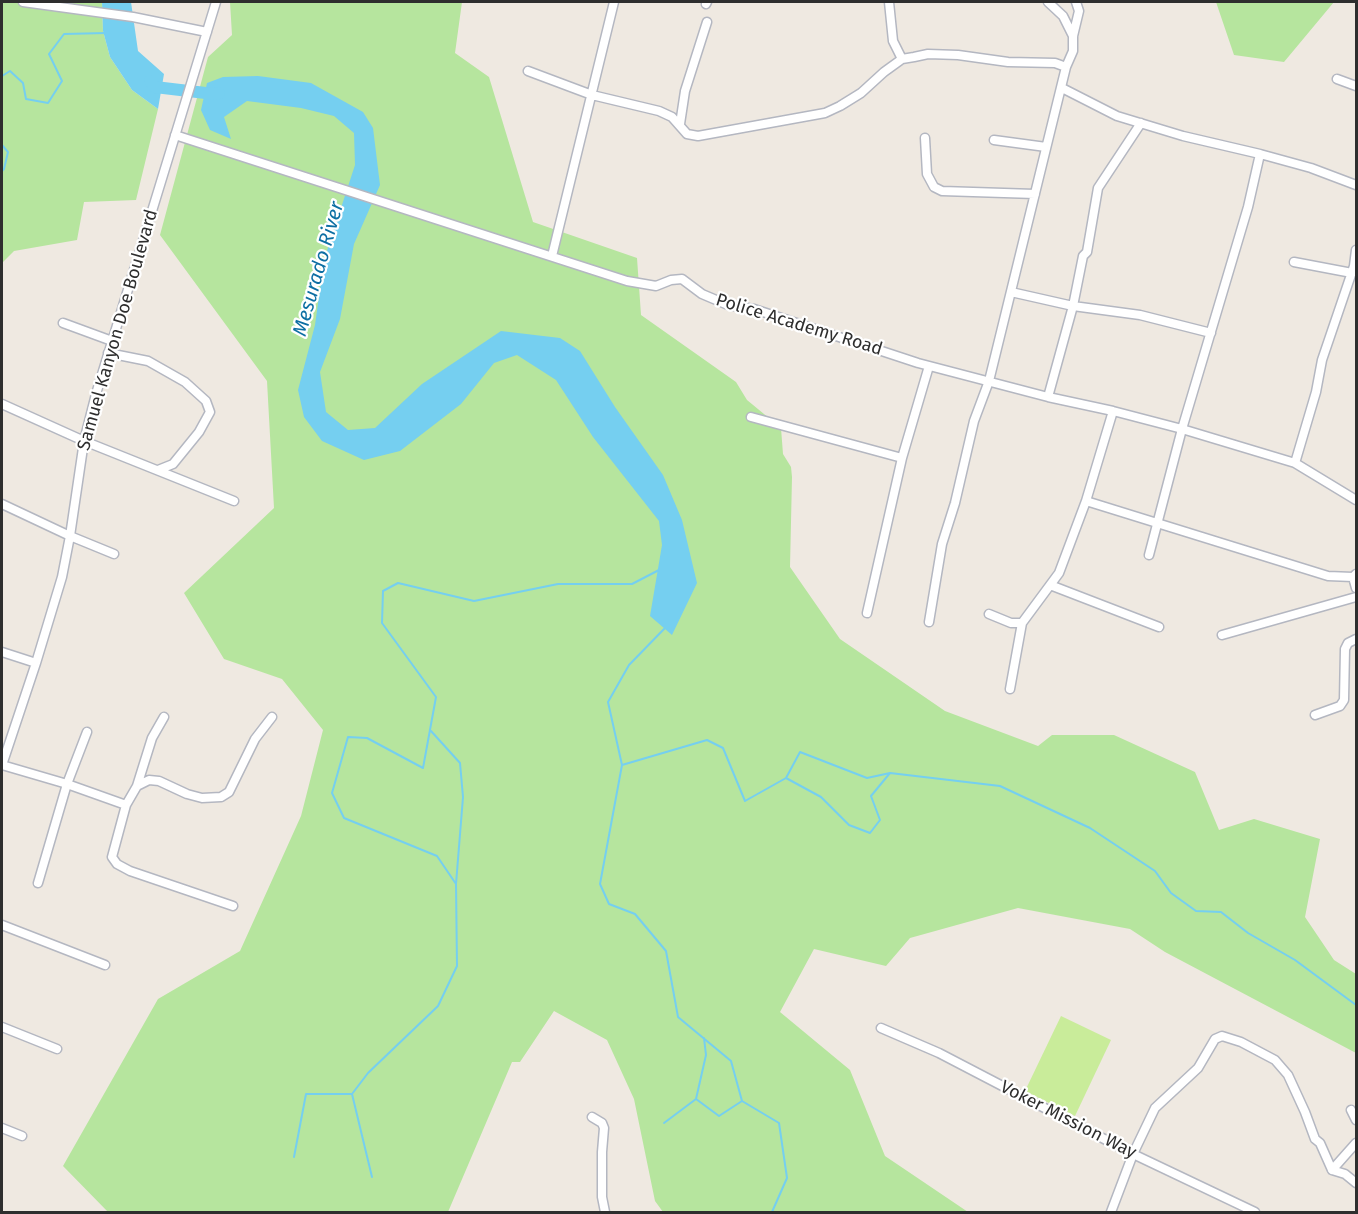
<!DOCTYPE html>
<html>
<head>
<meta charset="utf-8">
<style>
	body { margin:0 }
	#map { position:relative; width:1358px; height:1214px; overflow:hidden; background:#efe9e1; font-family:"Fira Sans",sans-serif }
	canvas { display:block }
	.frame { position:absolute; inset:0; border:3px solid #2e2e2e; pointer-events:none }
</style>
</head>
<body>
<div id="map">
<canvas width="1358" height="1214"></canvas>
<div class="frame"></div>
</div>
<script>
const ctx = document.querySelector('canvas').getContext('2d');
ctx.lineJoin = 'round';
function fillPath(path, color) { ctx.fillStyle = color; ctx.fill(path, 'evenodd'); }
const poly = rows => new Path2D(rows.map(r => 'M' + r).join(''));
function stroke(path, color, width, dash) { ctx.strokeStyle = color; ctx.lineWidth = width; ctx.lineCap = dash ? 'butt' : 'round'; ctx.setLineDash(dash || []); ctx.stroke(path); }
function drawText(font, color, halo, rows, align = 'center') {
  ctx.font = font + ' "Fira Sans",sans-serif'; ctx.lineWidth = 4.5; ctx.setLineDash([]); ctx.textBaseline = 'middle'; ctx.strokeStyle = halo; ctx.fillStyle = color; for (const [text, x, y, turn = 0] of rows) {
    ctx.save(); ctx.translate(x, y); ctx.rotate((+turn || 0) * Math.PI / 180); ctx.textAlign = isNaN(turn) ? turn : align; if (halo) ctx.strokeText(text, 0, 0); ctx.fillText(text, 0, 0); ctx.restore();
  }
}
const green = poly([
	[2,2,102,2,103,31,110,57,132,90,158,109,136,200,84,202,77,240,14,251,2,263],
	[230,2,462,2,455,53,489,77,533,222,637,258,641,315,736,382,747,400,781,428,783,454,791,467,792,477,790,567,840,639,945,711,1038,746,1052,735,1114,735,1195,772,1219,830,1254,819,1320,839,1305,917,1334,960,1356,974,1356,1053,1165,952,1130,929,1018,908,910,938,886,966,814,949,780,1012,850,1070,885,1156,968,1212,663,1212,655,1201,634,1099,607,1040,554,1011,520,1062,512,1062,448,1212,108,1212,63,1166,158,999,240,951,301,816,323,730,282,679,224,659,184,593,274,508,267,381,160,235,208,57,232,35],
	[1216,2,1334,2,1284,62,1234,55]
]);
const pitch = poly([
	[1061,1016,1111,1040,1075,1116,1025,1091]
]);
const water = poly([
	[102,2,131,2,138,51,164,74,158,109,132,90,110,57,103,31],
	[258,76,311,83,363,112,373,128,380,185,354,244,340,319,320,372,326,412,348,430,375,428,422,384,501,331,560,338,580,351,615,407,663,475,682,520,697,583,672,635,650,616,662,545,659,521,593,437,556,380,517,355,494,363,461,404,400,451,364,460,322,441,304,417,298,390,315,325,324,260,355,165,354,133,334,116,301,108,247,101,224,117,231,139,210,130,201,110,207,83,223,77]
]);
const stream = poly([
	[2,76,10,71,23,83,26,99,48,103,62,81,49,54,64,34,106,33],
	[2,145,8,152,4,169,2,171],
	[665,628,629,665,608,702,622,765,600,884,609,904,635,914,666,951,678,1017,731,1061,742,1101,779,1123,787,1178,772,1212],
	[431,731,460,763,463,797,456,884],
	[622,765,707,740,723,748,745,801,786,778,800,752,867,778,890,773,1000,786,1090,828,1155,871,1171,893,1196,911,1221,912,1248,933,1295,960,1356,1005],
	[786,778,821,797,849,825,870,833,880,820,871,796,890,773],
	[696,1099,719,1116,742,1101],
	[664,1123,696,1099,706,1055,704,1038],
	[294,1157,306,1094,351,1094],
	[372,1177,352,1094,368,1073,438,1006,457,966,456,884,437,856,344,818,332,793,348,737,367,738,423,768,436,697,382,623,383,591,398,583,474,601,558,584,632,584,659,570]
]);
const river = poly([
	[150,81,155,87,214,94,219,93]
]);
const minor = poly([
	[23,2,133,17,207,32],
	[889,2,893,41,902,59],
	[1048,2,1063,16,1073,36],
	[706,4,707,2],
	[528,71,592,95,659,111,672,117,687,134,698,136,825,113,840,106,861,93,884,72,902,59,914,57,928,54,958,55,1008,62,1055,63,1066,67],
	[1337,79,1356,86],
	[1062,88,1117,116,1183,136,1260,154,1311,168,1356,185],
	[680,124,685,91,707,22],
	[175,135,627,281,656,286,671,280,682,279,702,294,728,305,754,309,918,363,1048,397,1113,411,1182,429,1295,463,1356,500],
	[925,138,927,174,934,187,942,191,1035,194],
	[994,140,1046,147],
	[552,256,614,2],
	[1294,262,1352,273],
	[1011,292,1073,306,1140,315,1211,333],
	[63,323,112,341],
	[108,353,148,361,185,382,206,401,210,412,199,432,173,464,158,470],
	[1048,397,1073,306,1083,256,1087,252,1098,188,1141,123],
	[2,404,84,441,234,501],
	[751,417,902,458],
	[1295,463,1316,392,1322,360,1354,266,1356,250],
	[1086,501,1328,576,1353,577,1356,574],
	[2,504,70,536,114,554],
	[1149,555,1182,429,1248,207,1260,154],
	[1353,577,1356,588],
	[1050,585,1159,627],
	[867,613,902,458,929,366],
	[989,614,1011,623,1022,623,1059,573,1086,501,1113,411],
	[929,622,942,544,955,503,974,421,989,381,1066,67,1073,51,1073,36,1079,11,1076,2],
	[1222,635,1356,597],
	[2,652,36,663],
	[1010,689,1022,623],
	[1315,715,1340,706,1344,700,1345,649,1348,643,1356,639],
	[2,765,36,663,62,577,70,536,84,441,96,394,216,2],
	[2,765,67,784,126,805],
	[137,786,152,738,164,717],
	[38,883,67,784,87,732],
	[233,906,130,871,117,864,112,857,126,805,137,786,149,780,159,781,187,794,202,798,221,797,229,792,255,739,272,717],
	[2,925,105,965],
	[2,1027,57,1049],
	[881,1028,939,1053,1133,1154,1255,1212],
	[1351,1110,1356,1120],
	[592,1117,602,1123,604,1128,602,1152,602,1197,605,1212],
	[2,1128,22,1136],
	[1332,1170,1356,1143],
	[1111,1212,1133,1154,1155,1108,1198,1068,1215,1039,1222,1036,1241,1042,1275,1060,1288,1075,1305,1112,1315,1139,1320,1143,1332,1170,1345,1174,1356,1183]
]);
const streetNames = [
	["Police Academy Road",799,325,17],
	["Samuel Kanyon Doe Boulevard",118,330,-74],
	["Voker Mission Way",1068,1120,27]
];
const waterNames = [
	["Mesurado River",319,269,-74]
];
fillPath(green, '#b6e59e');
fillPath(pitch, '#c9ec9a');
fillPath(water, '#75cff0');
stroke(stream, '#75cff0', 2);
stroke(river, '#75cff0', 12);
stroke(minor, '#b4b7c1', 11);
stroke(minor, '#fff', 8);
drawText('18px', '#2e2e2e', '#fff', streetNames);
drawText('italic 20px', '#0d6fa3', '#fff', waterNames);
</script>
</body>
</html>
